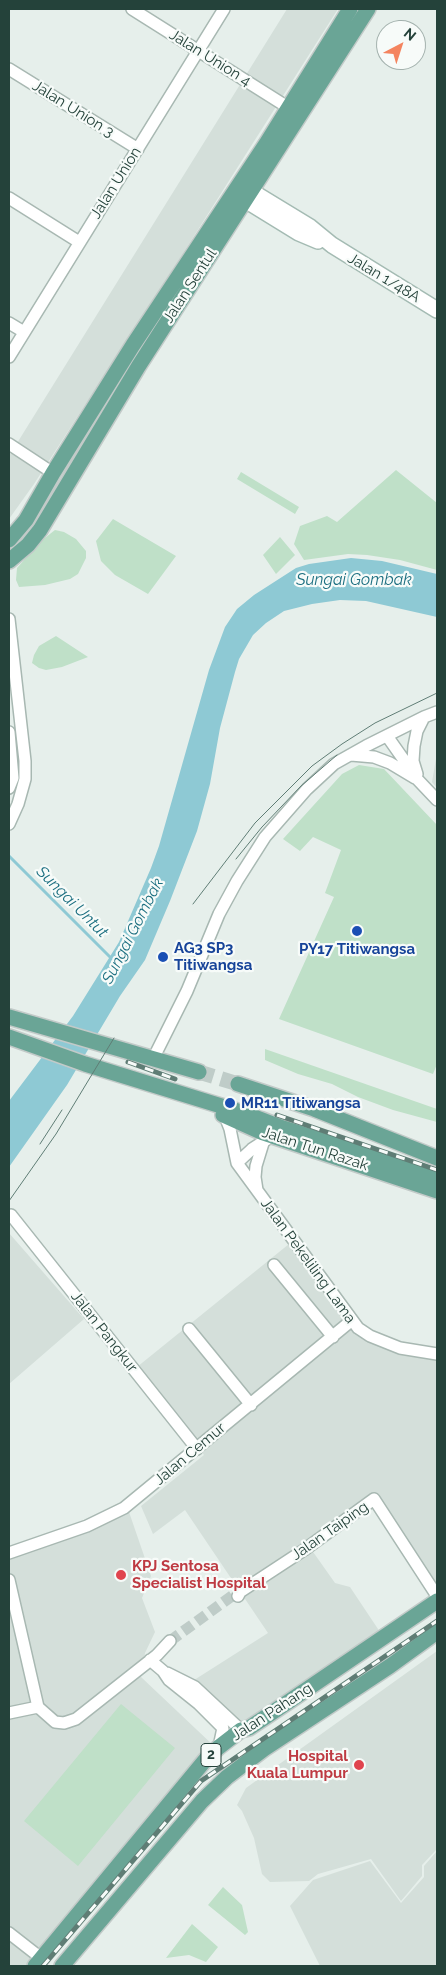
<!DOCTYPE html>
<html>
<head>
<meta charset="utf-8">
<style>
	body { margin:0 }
	#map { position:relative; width:446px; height:1975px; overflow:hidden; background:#e6efeb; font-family:Raleway,sans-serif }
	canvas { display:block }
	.frame { position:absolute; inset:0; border:10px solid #24423a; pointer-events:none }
	.north { position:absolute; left:376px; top:20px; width:50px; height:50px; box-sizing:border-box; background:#f7fbf9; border:1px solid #a3b1ad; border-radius:50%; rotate:40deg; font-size:14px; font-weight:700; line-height:20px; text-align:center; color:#24423a }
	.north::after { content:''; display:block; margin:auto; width:18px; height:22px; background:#f4845f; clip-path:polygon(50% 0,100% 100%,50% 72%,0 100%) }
</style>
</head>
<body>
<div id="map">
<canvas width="446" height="1975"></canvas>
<div class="frame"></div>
<div class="north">N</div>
</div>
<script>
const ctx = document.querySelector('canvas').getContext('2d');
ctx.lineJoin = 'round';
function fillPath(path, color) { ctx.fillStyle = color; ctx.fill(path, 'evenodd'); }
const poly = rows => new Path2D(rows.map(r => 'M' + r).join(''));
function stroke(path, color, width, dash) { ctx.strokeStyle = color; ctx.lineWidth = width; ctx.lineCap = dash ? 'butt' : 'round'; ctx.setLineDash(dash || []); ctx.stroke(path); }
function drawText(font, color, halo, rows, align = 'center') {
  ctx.font = font + ' Raleway,sans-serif'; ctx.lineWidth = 4.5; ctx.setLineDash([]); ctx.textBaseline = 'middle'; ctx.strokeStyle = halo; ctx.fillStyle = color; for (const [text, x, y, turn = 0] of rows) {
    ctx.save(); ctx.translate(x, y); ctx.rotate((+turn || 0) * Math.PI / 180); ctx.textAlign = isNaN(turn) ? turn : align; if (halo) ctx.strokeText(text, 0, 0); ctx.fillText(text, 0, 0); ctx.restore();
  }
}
const built = poly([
	[287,9,338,9,187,247,34,484,9,519,9,456],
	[437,753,437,788,432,782],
	[9,1233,84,1319,9,1384],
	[289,1244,354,1329,374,1343,411,1356,437,1359,437,1590,371,1505,311,1549,335,1583,350,1587,382,1635,230,1736,180,1689,268,1633,185,1510,153,1534,141,1506,204,1455,137,1367],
	[129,1512,151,1576,142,1598,155,1632,145,1653,141,1677,215,1747,31,1966,9,1966,9,1548,85,1533],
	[437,1651,437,1849,422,1865,422,1876,401,1901,371,1859,318,1874,309,1881,270,1882,262,1874,254,1838,242,1811,237,1805,246,1788],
	[437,1851,437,1966,320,1966,290,1906,313,1880,370,1861,401,1903,424,1877,424,1866]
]);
const green = poly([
	[396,470,437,503,437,570,400,560,367,555,348,554,304,560,294,544,300,526,327,516,337,522],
	[241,472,299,507,295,514,237,479],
	[113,519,176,556,148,594,115,575,101,561,96,541],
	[55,530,64,532,76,539,86,551,86,558,78,574,70,579,45,585,19,587,16,580,17,568,41,541],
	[280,537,295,555,276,574,263,555],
	[56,636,88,657,62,667,46,670,39,668,32,663,34,655,39,646],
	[359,765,384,769,437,825,437,1064,433,1074,279,1019,334,897,325,893,341,850,313,837,300,851,283,839,342,774],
	[265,1049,437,1109,437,1122,393,1110,358,1097,332,1084,298,1074,265,1060],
	[121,1704,175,1748,78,1866,24,1821],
	[223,1887,242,1905,248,1932,245,1935,208,1905],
	[192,1924,218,1947,206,1962,189,1955,166,1958]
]);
const water = poly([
	[351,558,382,561,437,574,437,617,366,601,340,600,312,604,284,611,266,623,253,635,239,659,235,672,220,728,210,784,197,831,170,901,145,960,120,996,67,1085,9,1167,9,1101,73,1016,119,942,151,868,159,846,209,670,225,627,237,609,254,595,296,568,309,564]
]);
const stream = poly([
	[9,856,113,960]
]);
const minorTunnel = poly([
	[170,1641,236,1593]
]);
const primaryTunnel = poly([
	[199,1072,238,1084]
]);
const minor = poly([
	[132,9,289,108],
	[9,69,138,149],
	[9,198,79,242],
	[9,323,24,332],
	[9,357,224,9],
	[9,444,53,473],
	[9,619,25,761,25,779,18,804,9,824],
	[9,732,13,778,9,788],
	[387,736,418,780,437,800],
	[351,755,374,757,390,763,415,778],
	[417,774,413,761,414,746,417,731,424,717],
	[153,1059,187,991,219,914,237,881,265,837,307,789,334,764,366,746,424,717,437,712],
	[225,1116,230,1129,237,1163,358,1328,370,1336,400,1348,437,1354],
	[237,1163,252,1149,266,1140],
	[257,1190,255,1177,256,1166,264,1140],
	[9,1217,11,1215,197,1449],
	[274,1265,333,1337],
	[189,1329,251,1405],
	[9,1553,87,1526,124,1508,351,1321],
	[9,1580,38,1707],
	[238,1596,240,1592,304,1550,374,1499,437,1596],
	[150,1660,163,1671,169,1680,199,1704,223,1728,219,1747],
	[167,1673,195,1687,241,1730],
	[9,1713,38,1707,55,1722,64,1723,76,1719,157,1655,170,1641],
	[9,1933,41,1958]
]);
const secondary = poly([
	[241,185,310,227,332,245,437,310],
	[234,193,299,233,318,241]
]);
const primary = poly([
	[9,540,26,520,53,473,133,345,266,144,350,9],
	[9,561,28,545,40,530,138,367,368,9],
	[9,1017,199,1072],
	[9,1037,85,1064,244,1113,283,1128,437,1177],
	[238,1084,314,1109,437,1158],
	[223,1115,263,1133,437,1191],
	[35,1966,206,1759,219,1747,241,1730,249,1728,288,1702,437,1601],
	[62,1966,202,1801,227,1777,264,1749,390,1666,437,1632]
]);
const tram = poly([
	[236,859,262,827,301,786,337,755],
	[193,904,255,823,312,766,342,744,375,723,437,693],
	[40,1144,62,1110],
	[9,1201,56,1134,114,1038]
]);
const rail = poly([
	[128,1062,175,1079],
	[277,1115,437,1170],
	[43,1966,201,1781,437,1621]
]);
const markers = [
	[357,931,6,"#1a4fb4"],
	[163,957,6,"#1a4fb4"],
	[230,1103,6,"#1a4fb4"],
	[121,1575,6,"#e0444e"],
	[359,1765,6,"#e0444e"]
];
const shields = [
	[211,1755,20]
];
const shieldNames = [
	["2",211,1755]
];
const streetNames = [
	["Jalan Union 4",210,58,32],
	["Jalan Union 3",73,109,32],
	["Jalan Union",116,183,-58],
	["Jalan 1/48A",384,278,31],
	["Jalan Sentul",190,286,-57],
	["Jalan Tun Razak",315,1149,18],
	["Jalan Pekeliling Lama",308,1261,54],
	["Jalan Pangkur",104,1332,52],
	["Jalan Cemur",190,1454,-40],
	["Jalan Taiping",330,1531,-35],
	["Jalan Pahang",272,1712,-33]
];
const transitNames = [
	["AG3 SP3",174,948],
	["Titiwangsa",174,965],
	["PY17 Titiwangsa",357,949,"center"],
	["MR11 Titiwangsa",241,1103]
];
const healthNames = [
	["KPJ Sentosa",132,1566],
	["Specialist Hospital",132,1583],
	["Hospital",348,1756,"right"],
	["Kuala Lumpur",348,1773,"right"]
];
const waterNames = [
	["Sungai Gombak",354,580],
	["Sungai Untut",72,902,45],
	["Sungai Gombak",133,931,-63]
];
fillPath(built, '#d4dfda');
fillPath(green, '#bfe0c8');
fillPath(water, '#8ec9d4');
stroke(stream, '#8ec9d4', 3);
stroke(minorTunnel, '#bfccc8', 11, [11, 5.5]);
stroke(primaryTunnel, '#bfccc8', 15, [15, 8]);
stroke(minor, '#a8b8b2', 14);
stroke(secondary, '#a4bbb3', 18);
stroke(primary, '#c2cac8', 18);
stroke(minor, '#fff', 11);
stroke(secondary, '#fff', 15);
stroke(primary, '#6aa596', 15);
stroke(tram, '#5f7d75', 1);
stroke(rail, '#5f7d75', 5);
stroke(rail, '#f7fbf9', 3, [9]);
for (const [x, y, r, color] of markers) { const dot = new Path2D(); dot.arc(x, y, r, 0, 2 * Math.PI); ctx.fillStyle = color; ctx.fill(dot); stroke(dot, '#f7fbf9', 2); }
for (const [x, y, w] of shields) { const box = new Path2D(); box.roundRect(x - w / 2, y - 11.5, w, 23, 4); ctx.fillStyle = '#f7fbf9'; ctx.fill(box); stroke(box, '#24423a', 1); }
drawText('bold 14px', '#24423a', null, shieldNames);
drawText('15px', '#24423a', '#f7fbf9', streetNames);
drawText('bold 15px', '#164399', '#f7fbf9', transitNames, 'left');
drawText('bold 15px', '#be3a42', '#f7fbf9', healthNames, 'left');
drawText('italic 16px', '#1c6f80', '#f7fbf9', waterNames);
</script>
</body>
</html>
